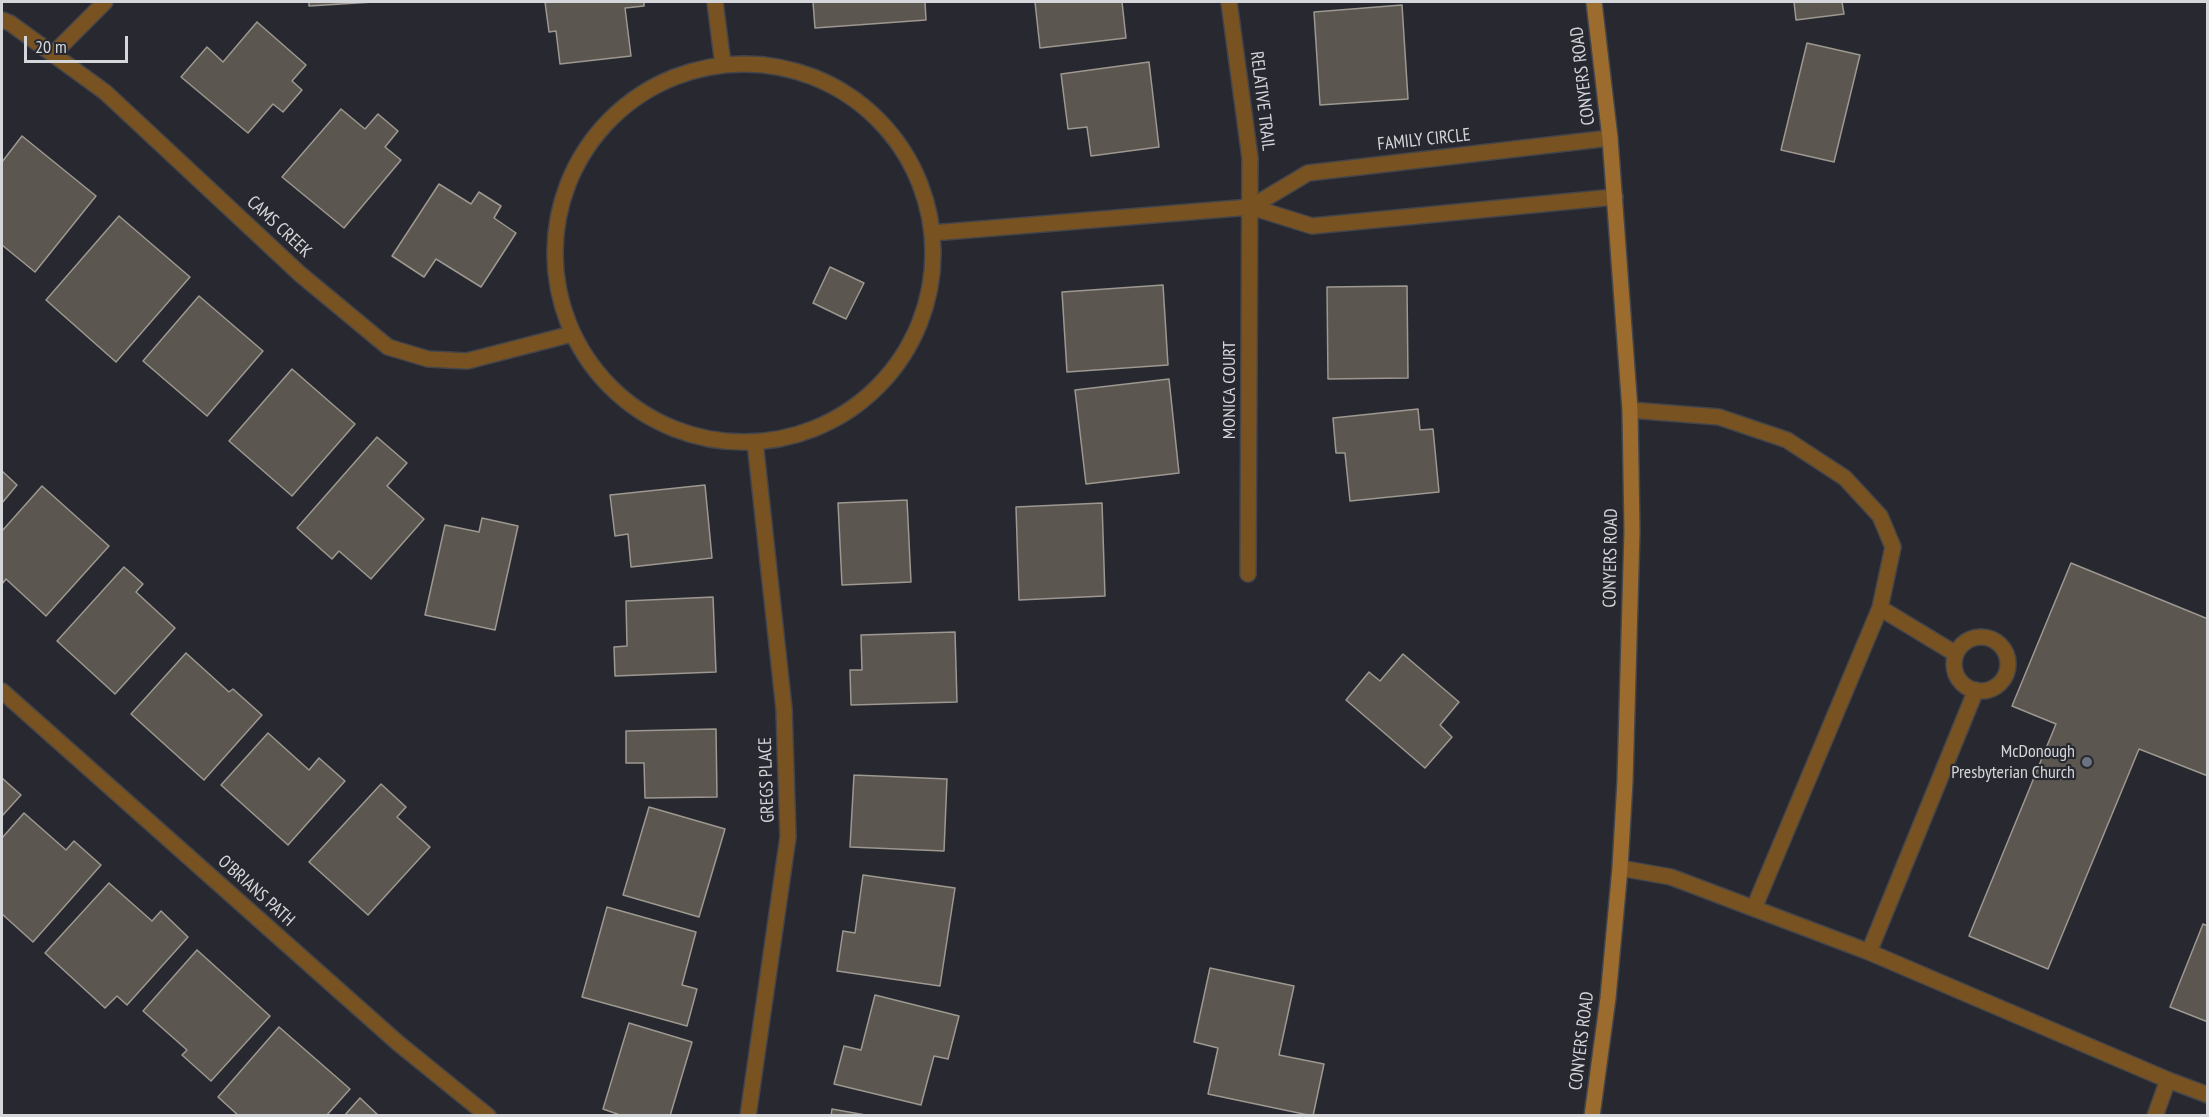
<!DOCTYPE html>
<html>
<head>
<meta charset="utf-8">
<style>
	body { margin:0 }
	#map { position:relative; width:2209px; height:1117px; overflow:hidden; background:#282930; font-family:"PT Sans Narrow",sans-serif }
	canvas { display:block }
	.frame { position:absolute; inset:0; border:3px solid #d5d6da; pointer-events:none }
	.scale { position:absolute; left:24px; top:36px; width:104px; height:27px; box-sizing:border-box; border:3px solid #d5d6da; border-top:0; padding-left:8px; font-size:18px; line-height:21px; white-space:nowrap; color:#d5d6da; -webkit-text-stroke:4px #282930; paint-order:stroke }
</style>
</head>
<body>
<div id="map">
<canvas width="2209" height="1117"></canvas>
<div class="frame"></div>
<div class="scale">20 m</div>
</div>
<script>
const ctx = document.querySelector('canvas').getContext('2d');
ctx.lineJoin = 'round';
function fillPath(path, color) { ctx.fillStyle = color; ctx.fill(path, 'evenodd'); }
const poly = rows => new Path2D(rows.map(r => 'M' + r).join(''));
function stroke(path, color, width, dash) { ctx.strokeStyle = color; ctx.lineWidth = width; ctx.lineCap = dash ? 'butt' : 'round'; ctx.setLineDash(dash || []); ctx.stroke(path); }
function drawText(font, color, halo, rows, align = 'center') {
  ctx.font = font + ' "PT Sans Narrow",sans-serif'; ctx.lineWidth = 4.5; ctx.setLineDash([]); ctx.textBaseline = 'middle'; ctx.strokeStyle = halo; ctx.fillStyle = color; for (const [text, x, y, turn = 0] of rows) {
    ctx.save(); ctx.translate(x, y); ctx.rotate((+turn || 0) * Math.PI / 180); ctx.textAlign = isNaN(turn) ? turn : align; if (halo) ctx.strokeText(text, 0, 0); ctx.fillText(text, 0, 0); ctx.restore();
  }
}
const building = poly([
	[309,2,373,2,309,6,309,2],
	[545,2,644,2,644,6,625,8,631,56,560,64,556,31,549,32,545,2],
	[813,2,925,2,926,20,815,28,813,2],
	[1035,2,1122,2,1126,38,1040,48,1035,2],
	[1794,2,1842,2,1844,14,1796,20,1794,2],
	[1402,5,1408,99,1320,105,1314,12,1402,5],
	[257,22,306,65,292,81,302,90,283,112,273,104,248,133,181,77,207,47,223,62,257,22],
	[1807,43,1860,55,1834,162,1781,150,1807,43],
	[1149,62,1159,147,1091,156,1087,127,1068,129,1061,74,1149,62],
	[341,109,365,129,378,114,398,131,385,147,401,160,344,228,282,177,341,109],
	[22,136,96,196,35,272,2,245,2,162,22,136],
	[439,184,471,204,479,192,501,206,494,218,516,233,481,287,436,259,424,277,392,256,439,184],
	[119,216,190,277,116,362,46,300,119,216],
	[830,267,864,283,846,319,813,303,830,267],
	[1163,285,1168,365,1067,372,1062,292,1163,285],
	[1407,286,1408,378,1328,379,1327,287,1407,286],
	[199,296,263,351,207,416,143,361,199,296],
	[292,369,355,424,292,496,229,441,292,369],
	[1169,379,1179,473,1086,484,1075,390,1169,379],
	[1418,409,1420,430,1433,429,1439,492,1350,501,1345,453,1336,453,1333,418,1418,409],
	[377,437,407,463,387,486,424,519,371,579,339,551,332,559,297,528,377,437],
	[2,471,17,485,2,503,2,471],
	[705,485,712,558,631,567,628,534,615,536,610,495,705,485],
	[42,486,109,546,46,616,6,579,2,584,2,531,42,486],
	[907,500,911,582,842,585,838,503,907,500],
	[1102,503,1105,596,1019,600,1016,507,1102,503],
	[482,518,518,526,495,630,425,615,445,525,479,532,482,518],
	[2071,563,2208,619,2208,776,2139,749,2048,969,1969,936,2056,724,2012,706,2071,563],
	[124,567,143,584,136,592,175,628,115,694,57,641,124,567],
	[713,597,716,672,615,676,614,647,627,646,626,601,713,597],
	[955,632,957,702,851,705,850,670,862,670,861,635,955,632],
	[186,653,229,692,233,689,262,715,204,780,131,714,186,653],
	[1403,654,1459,702,1440,725,1452,737,1425,768,1346,700,1369,672,1380,681,1403,654],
	[716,729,717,797,645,798,644,763,626,763,626,731,716,729],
	[268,733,309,770,319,758,345,781,288,845,221,785,268,733],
	[854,775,947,779,944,851,850,847,854,775],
	[2,778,21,795,2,816,2,778],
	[381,784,406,807,397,817,430,847,368,915,309,862,381,784],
	[649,807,725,829,699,917,623,895,649,807],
	[24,813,66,850,74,841,101,865,33,942,2,914,2,838,24,813],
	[863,875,955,888,940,986,837,971,843,931,855,933,863,875],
	[109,883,152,921,161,911,188,937,127,1005,117,996,105,1008,45,953,109,883],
	[607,907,696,932,682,985,697,989,687,1026,582,997,607,907],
	[2203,924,2208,926,2208,1022,2170,1007,2203,924],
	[197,950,270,1016,211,1081,182,1055,187,1050,143,1011,197,950],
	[1210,968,1294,986,1279,1055,1324,1064,1313,1116,1208,1094,1218,1048,1194,1042,1210,968],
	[875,995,959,1016,948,1059,934,1056,921,1105,834,1084,844,1046,861,1050,875,995],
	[629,1023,692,1042,670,1116,623,1116,603,1109,629,1023],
	[279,1027,350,1089,326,1116,239,1116,218,1097,279,1027],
	[360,1098,379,1116,344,1116,360,1098],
	[832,1109,871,1116,831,1116,832,1109]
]);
const service = poly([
	[1630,410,1719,417,1787,440,1845,478,1880,516,1893,547,1880,608,1754,908],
	[1880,608,1956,654],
	'1954 664a27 27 0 1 1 54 0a27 27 0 1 1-54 0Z',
	[1620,868,1671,877,1869,952,2168,1080,2155,1116],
	[1869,952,1976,690],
	[2168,1080,2208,1095]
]);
const minor = poly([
	[715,2,723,65],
	[1229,2,1250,158,1248,574],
	[2,20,10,23,105,92,300,274,388,347,428,359,467,361,568,335],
	[53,54,105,2],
	'555 253a189 189 0 1 1 378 0a189 189 0 1 1-378 0Z',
	[1251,207,1308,173,1610,138],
	[932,233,1251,207,1312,226,1615,197],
	[2,691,398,1043,488,1116],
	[748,1116,788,837,784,709,755,442]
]);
const secondary = poly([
	[1592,1116,1608,998,1620,868,1625,781,1632,531,1630,410,1610,138,1594,2]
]);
const markers = [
	[2087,762,6,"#6b7280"]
];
const streetNames = [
	["CONYERS ROAD",1583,76,-97],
	["RELATIVE TRAIL",1262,101,83],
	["FAMILY CIRCLE",1424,140,-6],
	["CAMS CREEK",279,227,43],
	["MONICA COURT",1230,390,-90],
	["CONYERS ROAD",1611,558,-89],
	["GREGS PLACE",767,780,-92],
	["O'BRIANS PATH",256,891,42],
	["CONYERS ROAD",1582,1041,-83]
];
const poiNames = [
	["McDonough",2075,752],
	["Presbyterian Church",2075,773]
];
fillPath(building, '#5b564f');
stroke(building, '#9d9890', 1.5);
stroke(service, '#44454b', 18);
stroke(minor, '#44454b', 18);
stroke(secondary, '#44454b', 18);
stroke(service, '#785321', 15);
stroke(minor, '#785321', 15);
stroke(secondary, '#9b6c2d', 15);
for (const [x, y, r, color] of markers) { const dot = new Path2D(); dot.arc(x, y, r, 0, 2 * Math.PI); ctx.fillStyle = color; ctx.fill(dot); stroke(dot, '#282930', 2); }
drawText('18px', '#d5d6da', '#282930', streetNames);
drawText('18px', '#d5d6da', '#282930', poiNames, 'right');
</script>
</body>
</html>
